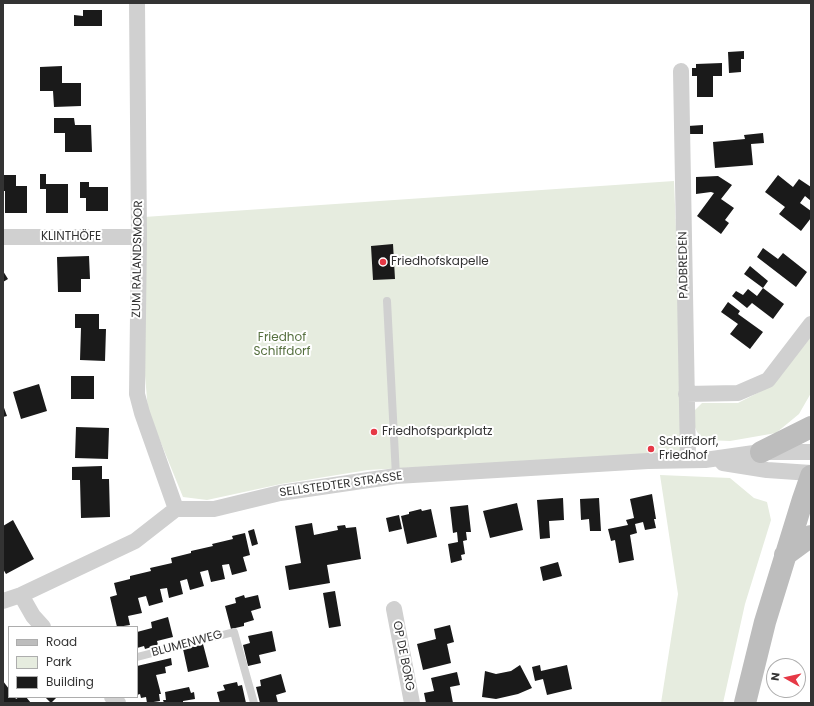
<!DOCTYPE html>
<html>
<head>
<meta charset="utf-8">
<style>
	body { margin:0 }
	#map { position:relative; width:814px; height:706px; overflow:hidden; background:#fff; font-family:Poppins,sans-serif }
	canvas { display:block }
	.frame { position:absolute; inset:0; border:4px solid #333; pointer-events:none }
	.legend { position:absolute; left:8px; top:626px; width:130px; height:72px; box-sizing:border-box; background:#fff; border:1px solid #adadad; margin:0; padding:5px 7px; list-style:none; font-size:12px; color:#333 }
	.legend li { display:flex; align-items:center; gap:8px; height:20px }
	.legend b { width:20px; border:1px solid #adadad }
	.north { position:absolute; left:766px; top:658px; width:40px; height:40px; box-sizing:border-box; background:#fff; border:1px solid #adadad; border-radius:50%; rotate:278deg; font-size:11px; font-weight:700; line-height:16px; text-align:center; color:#333 }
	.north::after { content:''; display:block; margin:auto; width:14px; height:18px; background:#e63946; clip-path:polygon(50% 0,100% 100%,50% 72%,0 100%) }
</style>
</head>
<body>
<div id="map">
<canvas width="814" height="706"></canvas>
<div class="frame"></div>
<ul class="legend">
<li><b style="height:5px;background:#bdbdbd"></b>Road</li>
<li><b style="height:11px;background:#e6ecdf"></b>Park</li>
<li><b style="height:11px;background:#1a1a1a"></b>Building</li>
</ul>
<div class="north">N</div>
</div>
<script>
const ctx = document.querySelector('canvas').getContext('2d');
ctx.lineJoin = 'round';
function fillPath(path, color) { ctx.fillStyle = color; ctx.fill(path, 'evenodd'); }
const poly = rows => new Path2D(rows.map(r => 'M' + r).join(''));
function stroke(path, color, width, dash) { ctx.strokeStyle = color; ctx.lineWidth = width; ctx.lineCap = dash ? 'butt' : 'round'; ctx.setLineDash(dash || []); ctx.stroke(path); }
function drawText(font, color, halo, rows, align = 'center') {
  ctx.font = font + ' Poppins,sans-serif'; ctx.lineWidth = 4; ctx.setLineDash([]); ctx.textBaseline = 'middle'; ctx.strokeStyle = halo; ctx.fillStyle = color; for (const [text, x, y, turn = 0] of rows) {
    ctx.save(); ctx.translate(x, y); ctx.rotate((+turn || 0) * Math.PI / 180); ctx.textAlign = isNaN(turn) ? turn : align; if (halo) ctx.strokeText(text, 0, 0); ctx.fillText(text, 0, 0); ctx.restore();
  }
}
const green = poly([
	[674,181,685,452,368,470,281,484,207,500,183,497,148,411,145,375,144,217],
	[811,337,811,393,799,414,776,433,730,441,705,440,697,432,693,423,695,410,702,403,738,403,771,386],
	[660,475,730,478,754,498,767,502,771,520,745,604,723,703,661,703,678,594]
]);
const building = poly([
	[83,10,102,10,102,26,74,26,74,15,83,16],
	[744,51,744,59,741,59,741,72,729,73,728,52],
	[722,63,722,76,713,76,713,97,697,97,697,76,692,76,692,68,696,68,696,64],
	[62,66,62,83,81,83,81,106,54,107,53,91,40,91,40,67],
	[54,118,74,118,75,125,91,125,92,152,65,152,65,133,54,133],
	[703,125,703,134,688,134,688,126],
	[763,133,764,143,751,144,753,165,715,168,713,142,745,139,744,135],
	[40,174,46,174,46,184,68,184,68,213,46,213,46,189,40,189],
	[3,175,16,175,16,186,27,186,27,213,5,213,5,191,3,191],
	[778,175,793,187,799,179,811,187,811,201,805,196,800,203,811,211,811,218,801,231,779,214,785,207,765,192],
	[718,176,732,185,721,199,734,208,725,220,729,223,721,234,697,216,714,193,711,192,696,194,696,177],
	[80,182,89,182,89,187,108,187,108,211,86,211,86,198,80,198],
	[393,244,395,279,373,280,371,246],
	[763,248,778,259,783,253,807,272,796,287,757,257],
	[89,256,90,279,81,279,81,292,58,292,57,257],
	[750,266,768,281,763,288,744,274],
	[3,271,8,279,3,282],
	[763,288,784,304,773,319,752,303,747,308,732,296,736,291,743,295,748,289,757,296],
	[728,302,740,311,738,314,763,332,750,349,730,334,738,324,721,312],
	[75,314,99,314,99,329,106,329,105,361,80,360,81,328,75,328],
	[71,376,94,376,94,399,71,399],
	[39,384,47,411,21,419,13,392],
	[3,405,7,416,3,417],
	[76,427,109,428,108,459,75,458],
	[102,466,102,479,109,479,110,517,81,518,80,480,72,480,72,467],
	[652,494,656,519,654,519,656,528,645,530,643,522,635,524,637,533,630,535,634,560,619,563,615,540,611,541,608,529,628,525,626,520,634,518,630,499],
	[563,498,564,520,549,521,550,538,540,539,537,500],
	[599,498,601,531,590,531,589,519,581,520,580,499],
	[517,503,523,530,490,538,483,511],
	[468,505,471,532,466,532,467,540,463,541,465,554,461,555,462,560,451,563,448,544,458,542,457,532,453,533,450,507],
	[421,509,422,511,431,509,437,537,407,544,401,516,409,514,409,512],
	[399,515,402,529,389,532,386,518],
	[13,520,34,559,6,574,3,569,3,526],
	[312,523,314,535,338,530,337,526,345,525,346,528,356,527,361,559,327,565,330,583,289,590,285,566,301,563,295,526],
	[254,529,258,544,252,546,248,531],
	[245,533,250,555,243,557,247,571,232,575,229,564,222,565,225,579,211,582,208,570,200,572,204,586,190,590,187,579,180,581,183,594,169,598,167,588,160,589,163,602,149,606,146,596,138,598,142,613,128,616,130,625,117,627,110,597,117,595,114,583,130,579,130,576,151,571,150,568,172,563,171,558,191,553,191,551,213,546,212,544,233,539,232,536],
	[558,562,562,576,543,581,540,567],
	[335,591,341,626,329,628,323,593],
	[244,595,245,598,258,595,261,608,251,611,254,620,244,623,244,626,231,629,225,606,236,603,235,598],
	[168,617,173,637,157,641,158,645,145,649,144,646,137,648,137,632,152,628,151,622],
	[450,625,454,642,447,644,451,663,423,670,417,644,436,639,434,629],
	[272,631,276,651,259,655,261,663,248,666,243,645,250,643,248,636],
	[203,644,209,667,188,672,183,649],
	[171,658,172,665,165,667,166,673,156,675,161,694,159,694,160,701,147,703,146,697,141,698,140,694,137,695,137,666],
	[520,665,532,688,518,694,496,699,482,697,485,671,496,674,511,671],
	[540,665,541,671,567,665,572,689,547,695,543,679,535,681,532,667],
	[457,672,460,685,450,687,453,703,426,703,424,693,434,691,431,678],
	[281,674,286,692,276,695,278,703,260,703,256,687,261,686,260,680],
	[3,681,9,689,9,697,15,697,16,699,19,697,26,697,31,703,3,703],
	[237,682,238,686,242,685,246,703,220,703,217,692,225,690,223,685],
	[189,687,191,693,194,692,195,699,183,701,183,703,164,703,163,700,166,700,165,692],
	[45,697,57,697,51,703]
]);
const service = poly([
	[387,301,396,476],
	[137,657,234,632,254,703]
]);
const minor = poly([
	[137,3,139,237,137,394,142,413,176,509],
	[681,71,688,460],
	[3,237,139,237],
	[686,394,738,393,768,380,811,324],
	[723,463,767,470,811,473],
	[21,595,33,616,43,627],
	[3,601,21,595,135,541,176,509,214,509,280,493,396,476,648,461,705,460,761,452,811,452],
	[394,609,412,703],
	[112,697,118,703]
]);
const secondary = poly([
	[761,452,811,427],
	[785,555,811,536],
	[745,703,765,622,803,499,811,476]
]);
const markers = [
	[383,262,4,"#e63946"],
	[374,432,4,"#e63946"],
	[651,449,4,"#e63946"]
];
const streetNames = [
	["KLINTHÖFE",71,237],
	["ZUM RALANDSMOOR",138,259,-89],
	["PADBREDEN",684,265,-91],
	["SELLSTEDTER STRASSE",341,485,-8],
	["BLUMENWEG",187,644,-15],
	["OP DE BORG",403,656,79]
];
const poiNames = [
	["Friedhofskapelle",391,262],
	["Friedhofsparkplatz",382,432],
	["Schiffdorf,",659,442],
	["Friedhof",659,456]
];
const parkNames = [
	["Friedhof",282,338],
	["Schiffdorf",282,352]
];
fillPath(green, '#e6ecdf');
fillPath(building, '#1a1a1a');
stroke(service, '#d0d0d0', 8);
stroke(minor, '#d0d0d0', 16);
stroke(secondary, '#bdbdbd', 22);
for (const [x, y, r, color] of markers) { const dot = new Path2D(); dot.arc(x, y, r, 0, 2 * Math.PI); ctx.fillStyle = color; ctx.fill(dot); stroke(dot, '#fff', 1.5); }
drawText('12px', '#333', '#fff', streetNames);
drawText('12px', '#333', '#fff', poiNames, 'left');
drawText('12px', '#56703f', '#fff', parkNames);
</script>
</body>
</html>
